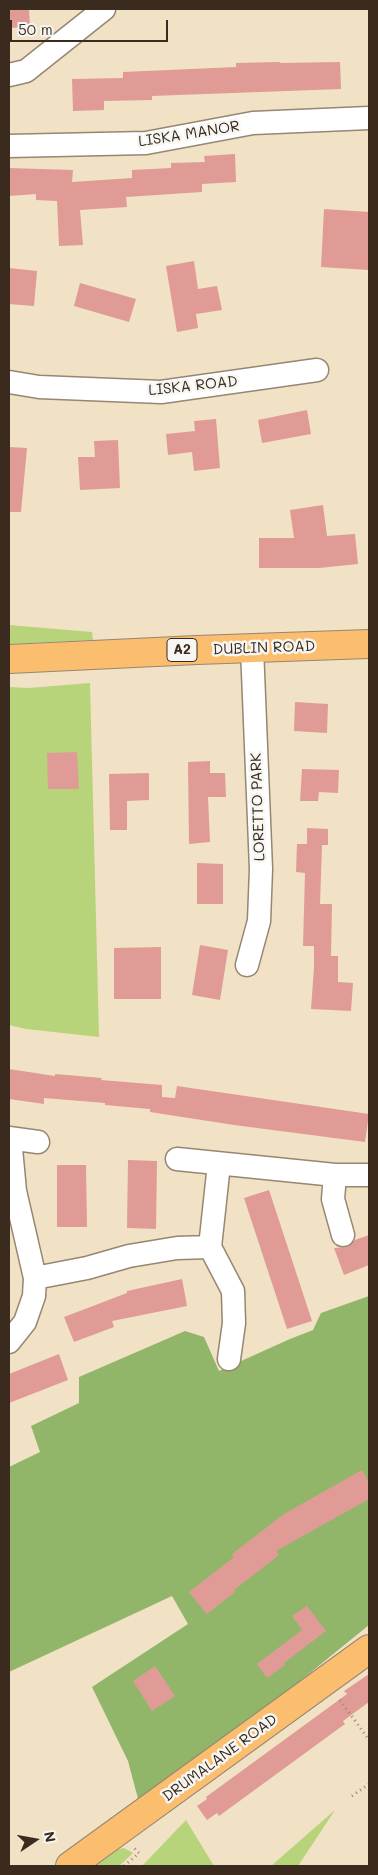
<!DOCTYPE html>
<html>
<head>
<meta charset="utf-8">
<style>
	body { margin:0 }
	#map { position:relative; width:378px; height:1875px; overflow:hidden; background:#f1e1c5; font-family:Mali,sans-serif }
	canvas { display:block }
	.frame { position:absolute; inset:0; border:10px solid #3b2a1e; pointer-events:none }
	.north { position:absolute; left:10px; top:1815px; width:50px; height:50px; -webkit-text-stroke:4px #f6f6f2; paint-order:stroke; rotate:78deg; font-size:14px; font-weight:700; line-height:20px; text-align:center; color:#3b2a1e }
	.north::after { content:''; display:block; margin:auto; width:18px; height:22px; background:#3b2a1e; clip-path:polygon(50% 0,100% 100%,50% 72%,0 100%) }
	.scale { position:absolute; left:10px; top:20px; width:158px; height:22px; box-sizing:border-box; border:2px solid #3b2a1e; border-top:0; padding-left:6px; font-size:15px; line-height:18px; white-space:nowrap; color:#3b2a1e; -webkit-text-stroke:4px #f6f6f2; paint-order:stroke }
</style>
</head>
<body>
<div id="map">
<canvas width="378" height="1875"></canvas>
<div class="frame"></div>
<div class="north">N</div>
<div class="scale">50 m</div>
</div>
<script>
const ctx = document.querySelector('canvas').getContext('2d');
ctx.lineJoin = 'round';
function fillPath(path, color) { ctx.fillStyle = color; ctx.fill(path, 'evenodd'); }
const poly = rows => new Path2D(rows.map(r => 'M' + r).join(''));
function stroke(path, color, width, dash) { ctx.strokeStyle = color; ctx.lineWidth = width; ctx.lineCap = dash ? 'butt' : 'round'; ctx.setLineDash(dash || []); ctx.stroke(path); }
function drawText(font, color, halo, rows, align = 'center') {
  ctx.font = font + ' Mali,sans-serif'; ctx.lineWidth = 5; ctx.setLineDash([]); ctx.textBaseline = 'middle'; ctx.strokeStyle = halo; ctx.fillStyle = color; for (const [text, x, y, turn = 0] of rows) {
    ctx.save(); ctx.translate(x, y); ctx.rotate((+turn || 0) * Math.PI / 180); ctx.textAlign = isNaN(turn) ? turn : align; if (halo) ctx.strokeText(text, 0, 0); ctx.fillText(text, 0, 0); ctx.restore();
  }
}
const green = poly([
	[9,625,92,632,93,640,9,644],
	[90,683,99,1037,26,1029,9,1025,9,687,29,688],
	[335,1810,298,1866,271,1866],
	[186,1820,214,1866,142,1866],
	[124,1848,133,1853,119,1866,89,1866,110,1851]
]);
const forest = poly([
	[369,1296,369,1625,141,1810,128,1761,92,1687,188,1624,172,1596,9,1672,9,1467,40,1452,31,1426,79,1403,79,1377,185,1331,204,1337,219,1371,290,1339,313,1330,321,1313]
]);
const building = poly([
	[9,9,29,9,30,27,9,28],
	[280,62,280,63,340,62,341,89,152,96,152,100,104,101,104,110,73,111,72,79,123,78,123,72,236,67,236,63],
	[235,154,236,182,202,184,202,192,126,197,127,207,80,210,83,245,59,246,57,201,36,200,36,194,9,196,9,168,73,170,72,182,132,178,132,170,171,168,171,163,205,162,204,156],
	[324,209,369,212,369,270,321,267],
	[194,261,198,289,217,286,222,310,196,314,198,328,177,332,166,266],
	[9,268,37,271,34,306,9,304],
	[80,283,136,299,129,322,74,306],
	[307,410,311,434,262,443,258,420],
	[216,419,220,468,194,471,192,452,168,455,166,434,195,431,194,421],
	[118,440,120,488,80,490,78,457,95,457,94,441],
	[9,447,27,448,21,512,9,512],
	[323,505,327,536,355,534,358,564,319,568,259,568,259,538,294,538,290,510],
	[295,702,328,704,327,733,294,731],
	[77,752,79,789,48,789,47,753],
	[210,761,210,773,225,773,226,797,208,797,210,842,189,844,188,762],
	[302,769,339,770,338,793,319,792,318,801,300,801],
	[149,773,149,800,127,801,127,830,110,830,109,774],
	[307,828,328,829,328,845,322,845,320,904,332,904,331,956,338,956,338,982,353,983,351,1011,311,1009,314,968,314,946,303,946,305,873,296,872,297,844,307,844],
	[197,863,223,864,223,904,197,904],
	[200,945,228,950,220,1000,192,995],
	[161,947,161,999,114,999,114,948],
	[9,1069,55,1076,55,1074,102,1078,101,1080,162,1085,162,1097,175,1098,177,1086,369,1114,365,1142,234,1125,150,1112,150,1109,105,1105,105,1103,44,1098,44,1104,9,1099],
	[128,1160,157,1161,156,1229,127,1228],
	[57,1165,86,1165,87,1227,57,1227],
	[269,1190,312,1321,287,1329,244,1198],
	[369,1235,369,1265,344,1275,334,1248,347,1247,355,1240],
	[182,1279,187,1306,112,1321,114,1327,74,1342,64,1317,127,1293,127,1291],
	[59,1354,68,1380,9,1403,9,1374],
	[362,1470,369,1483,369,1499,276,1551,279,1555,234,1590,235,1592,207,1614,189,1592,234,1557,232,1554,284,1514],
	[307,1606,326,1631,284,1663,285,1665,267,1678,257,1664,302,1630,292,1616],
	[155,1666,175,1696,152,1711,133,1681],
	[369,1674,369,1702,343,1721,345,1724,219,1816,217,1813,207,1820,197,1806,207,1799,206,1797,347,1694,344,1691]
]);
const path = poly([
	[340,1700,369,1740],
	[352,1796,369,1784],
	[124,1866,139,1853,134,1848]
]);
const minor = poly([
	[9,75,26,71,104,9],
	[9,146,146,143,253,123,369,118],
	[9,382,39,387,161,392,317,370],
	[247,965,259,921,261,869,252,648],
	[9,1138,38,1142],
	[177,1159,335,1175,369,1175],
	[219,1164,210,1247,233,1291,234,1323,229,1359],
	[335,1175,333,1199,343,1235],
	[35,1278,87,1268,129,1256,177,1248,210,1247],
	[9,1342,25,1322,34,1296,35,1278,15,1191,10,1138]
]);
const major = poly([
	[9,659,197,650,369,644],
	[70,1866,369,1649]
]);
const shields = [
	[182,650,30]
];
const shieldNames = [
	["A2",182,650]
];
const streetNames = [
	["LISKA MANOR",189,134,-9],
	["LISKA ROAD",193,386,-6],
	["DUBLIN ROAD",264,648,-2],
	["LORETTO PARK",258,807,-92],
	["DRUMALANE ROAD",220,1758,-36]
];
fillPath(green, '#b7d47a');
fillPath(forest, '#91b66a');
fillPath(building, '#e19b97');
stroke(minor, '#968672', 25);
stroke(major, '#968672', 30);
stroke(path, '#968672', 3, [1, 4]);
stroke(minor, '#fff', 22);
stroke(major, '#fbbd6e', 28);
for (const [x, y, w] of shields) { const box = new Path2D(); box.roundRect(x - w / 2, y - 11.5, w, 23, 4); ctx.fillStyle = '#f6f6f2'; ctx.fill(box); stroke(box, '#3b2a1e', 1); }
drawText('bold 14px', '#3b2a1e', null, shieldNames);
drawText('15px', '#3b2a1e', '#f6f6f2', streetNames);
</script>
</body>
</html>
